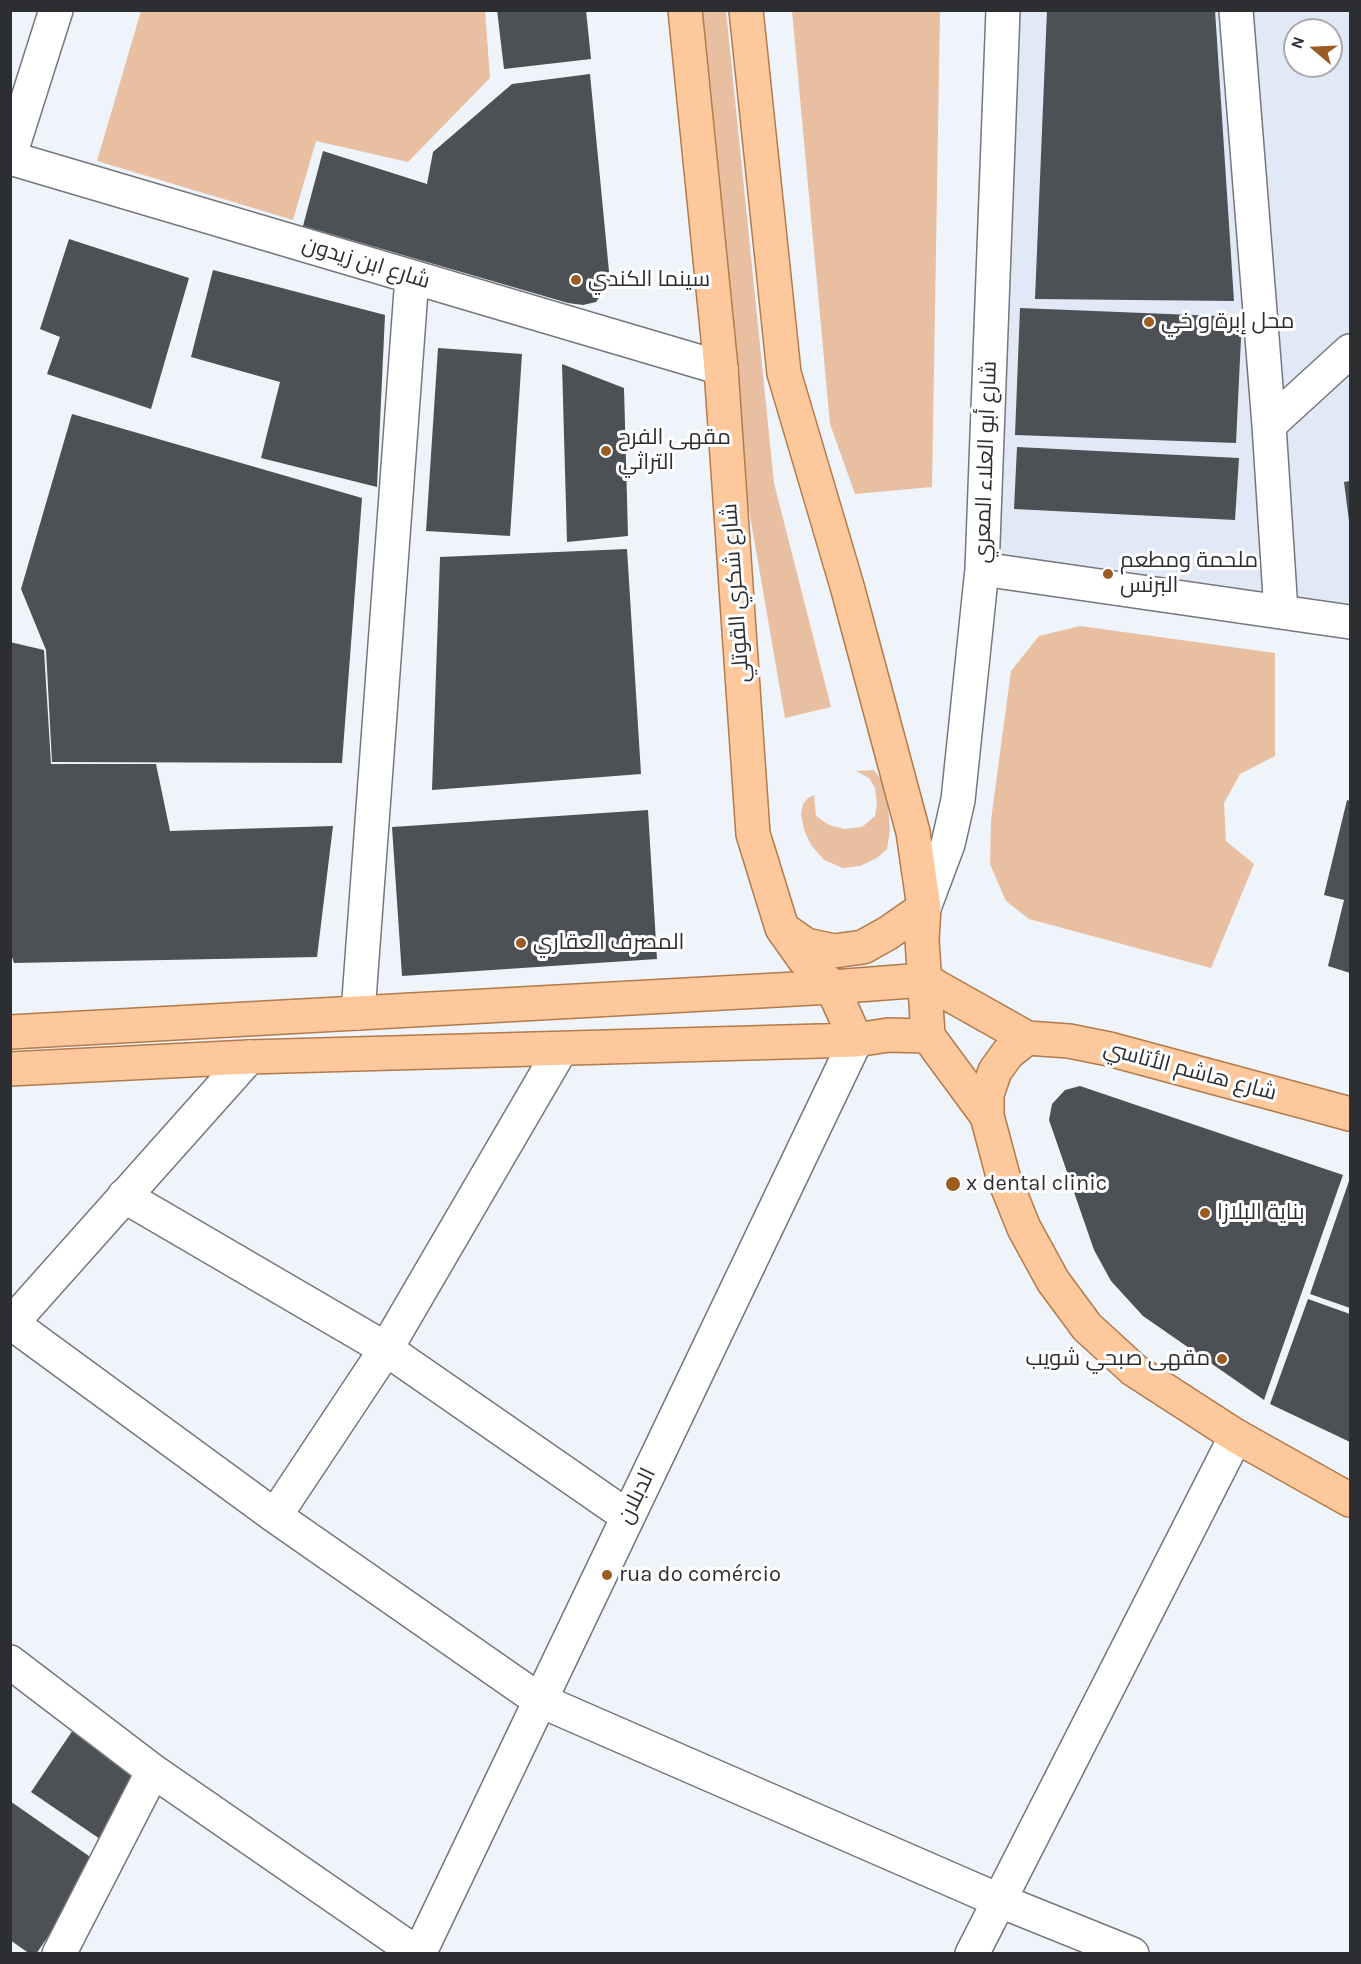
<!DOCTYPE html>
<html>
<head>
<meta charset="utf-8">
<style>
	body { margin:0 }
	#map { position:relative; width:1361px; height:1964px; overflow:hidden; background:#eff4fb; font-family:Karla,sans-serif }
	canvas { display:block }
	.frame { position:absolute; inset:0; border:12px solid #2c2e31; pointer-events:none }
	.north { position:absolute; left:1283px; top:18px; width:60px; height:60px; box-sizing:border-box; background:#fff; border:2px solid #ababad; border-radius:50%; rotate:289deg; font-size:16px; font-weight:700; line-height:24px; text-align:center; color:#2c2e31 }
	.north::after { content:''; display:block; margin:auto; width:21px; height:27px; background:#9b5c23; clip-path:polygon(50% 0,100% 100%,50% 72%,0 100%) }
</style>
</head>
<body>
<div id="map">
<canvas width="1361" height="1964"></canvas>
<div class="frame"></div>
<div class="north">N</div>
</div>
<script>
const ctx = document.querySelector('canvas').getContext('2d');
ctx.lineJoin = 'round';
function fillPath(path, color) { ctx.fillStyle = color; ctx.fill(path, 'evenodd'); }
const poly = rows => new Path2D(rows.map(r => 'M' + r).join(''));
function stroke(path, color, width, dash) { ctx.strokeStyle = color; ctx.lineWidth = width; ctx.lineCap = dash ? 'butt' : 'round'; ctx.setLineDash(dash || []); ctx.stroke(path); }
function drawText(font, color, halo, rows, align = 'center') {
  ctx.font = font + ' Karla,Cairo,sans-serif'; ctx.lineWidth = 6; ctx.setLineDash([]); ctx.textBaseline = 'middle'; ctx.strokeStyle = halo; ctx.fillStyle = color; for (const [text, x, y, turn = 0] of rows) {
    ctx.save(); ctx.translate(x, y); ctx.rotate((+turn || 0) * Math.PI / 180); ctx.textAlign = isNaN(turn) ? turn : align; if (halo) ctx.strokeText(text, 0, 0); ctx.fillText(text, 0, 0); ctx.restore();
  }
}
const built = poly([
	[1003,11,1350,11,1350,623,982,569],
	[1295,30,1331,30,1331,66,1295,66]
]);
const green = poly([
	[141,11,485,11,490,78,408,162,316,141,293,220,97,161],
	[694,11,726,11,774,483,831,707,785,718,736,435],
	[792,11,940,11,932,487,855,494,830,424],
	[1080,626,1275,653,1275,756,1240,774,1224,803,1226,841,1254,864,1211,968,1029,919,1006,901,990,864,991,820,1011,671,1039,636],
	[874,770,882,781,888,806,890,831,887,849,877,858,860,866,843,868,824,860,811,845,804,830,801,814,803,804,808,798,814,795,816,816,829,825,844,829,862,827,875,816,877,804,875,788,869,778,856,771]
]);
const building = poly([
	[497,10,586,10,591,59,504,69],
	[1047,10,1215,10,1234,301,1035,299],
	[590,74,610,282,596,302,583,305,568,303,303,226,323,151,427,184,433,152,512,84],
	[69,239,189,278,151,409,47,374,60,337,40,329],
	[213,270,385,315,377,487,261,458,280,382,191,357],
	[1020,308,1242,317,1236,443,1015,435],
	[438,348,522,354,510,536,426,531],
	[562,364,624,388,628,536,567,542],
	[72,414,362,498,342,763,52,762,46,650,21,589],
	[1017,447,1239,458,1235,520,1014,509],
	[1350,481,1350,521,1349,521,1344,482],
	[627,549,641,774,432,790,440,557],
	[10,642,44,650,51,764,156,764,170,831,333,826,317,957,14,963,10,951],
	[1347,800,1350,801,1350,973,1328,966,1344,900,1324,895],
	[648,810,657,959,402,976,392,827],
	[1080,1086,1343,1175,1264,1400,1143,1316,1111,1281,1094,1250,1049,1120,1052,1104,1065,1090],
	[1350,1178,1350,1308,1310,1294],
	[1308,1299,1350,1314,1350,1442,1270,1404],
	[77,1724,149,1773,103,1841,31,1792],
	[10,1801,99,1863,36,1954,30,1954,10,1940]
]);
const minor = poly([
	[1236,10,1269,425,1281,612],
	[10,155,56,10],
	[10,158,721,368],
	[1269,425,1350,351],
	[982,569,1350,622],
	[924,908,948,844,958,800,982,569,1003,10],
	[358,1013,412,277],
	[124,1196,386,1349,627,1516],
	[10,1322,275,1516,539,1700,998,1900,1132,1954],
	[10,1325,249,1057],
	[275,1516,386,1349,561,1049],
	[10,1662,153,1771,418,1954],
	[59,1954,153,1771],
	[419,1954,856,1040],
	[972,1954,1236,1436]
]);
const major = poly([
	[685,10,721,368,753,834,782,928,804,959,832,987,856,1040],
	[746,10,784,373,847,586,913,832,924,908,922,939,928,1036],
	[786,931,806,945,834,951,863,947,888,933,924,908],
	[10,1032,832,987,924,980,1027,1038,1069,1041,1109,1049,1350,1114],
	[1027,1038,1008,1053,995,1071,987,1094,987,1116,1003,1176,1024,1228,1053,1281,1087,1327,1134,1370,1236,1436,1350,1500],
	[10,1069,249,1057,856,1040,888,1035,928,1036,987,1116]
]);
const markers = [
	[576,280,6,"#9b5c23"],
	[1149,322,6,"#9b5c23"],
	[606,451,6,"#9b5c23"],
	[1108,574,6,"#9b5c23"],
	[521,943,6,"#9b5c23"],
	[953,1184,8,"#9b5c23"],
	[1205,1213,6,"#9b5c23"],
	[1222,1359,6,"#9b5c23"],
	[607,1575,6,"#9b5c23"]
];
const streetNames = [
	["شارع ابن زيدون",366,263,17],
	["شارع أبو العلاء المعري",986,462,-88],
	["شارع شكري القوتلي",736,593,-94],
	["شارع هاشم الأتاسي",1190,1071,15],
	["الدبلان",637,1496,-64]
];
const poiNames = [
	["سينما الكندي",588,280],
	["محل إبرة و خي",1161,322],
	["مقهى الفرح",618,438],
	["التراثي",618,463],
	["ملحمة ومطعم",1120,561],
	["البرنس",1120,586],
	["المصرف العقاري",533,943],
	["x dental clinic",966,1184],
	["بناية البلازا",1217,1213],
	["مقهى صبحي شويب",1210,1359,"right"],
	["rua do comércio",619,1575]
];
fillPath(built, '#e1e9f6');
fillPath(green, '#e8bfa1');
fillPath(building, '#4d5156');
stroke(minor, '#74777e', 36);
stroke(major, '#b37a4a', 36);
stroke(minor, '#fff', 33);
stroke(major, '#fdc89b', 33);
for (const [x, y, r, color] of markers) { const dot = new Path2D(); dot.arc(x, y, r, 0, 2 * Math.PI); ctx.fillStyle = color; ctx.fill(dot); stroke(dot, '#fff', 2); }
drawText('22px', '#2c2e31', '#fff', streetNames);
drawText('22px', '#2c2e31', '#fff', poiNames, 'left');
</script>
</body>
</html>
